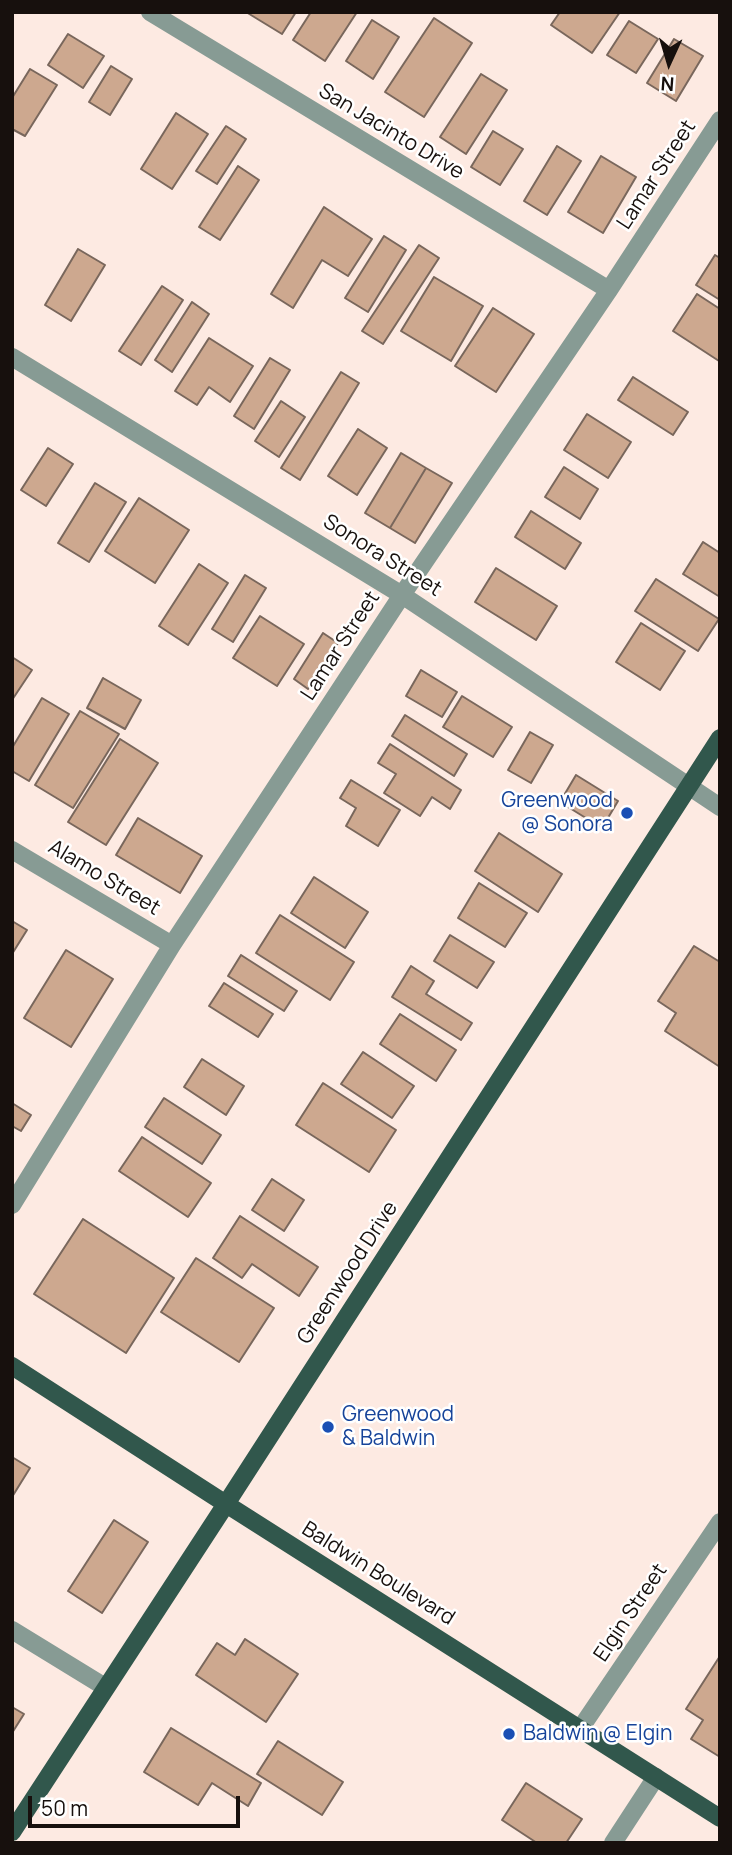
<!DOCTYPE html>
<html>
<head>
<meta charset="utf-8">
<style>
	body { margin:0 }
	#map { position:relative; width:732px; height:1855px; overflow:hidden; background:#fdeae2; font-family:Manrope,sans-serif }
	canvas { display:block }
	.frame { position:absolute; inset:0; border:14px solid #17100d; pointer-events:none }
	.north { position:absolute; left:634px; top:28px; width:70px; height:70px; -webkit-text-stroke:5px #fff; paint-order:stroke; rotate:184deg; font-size:19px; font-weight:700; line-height:28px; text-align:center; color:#17100d }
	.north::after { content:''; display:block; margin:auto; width:24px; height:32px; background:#17100d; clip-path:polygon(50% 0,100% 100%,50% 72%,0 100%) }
	.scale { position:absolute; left:28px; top:1796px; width:212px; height:32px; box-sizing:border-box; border:4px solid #17100d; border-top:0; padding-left:9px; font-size:21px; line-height:24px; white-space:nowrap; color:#17100d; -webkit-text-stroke:5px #fff; paint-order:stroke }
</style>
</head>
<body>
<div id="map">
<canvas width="732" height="1855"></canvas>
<div class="frame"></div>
<div class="north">N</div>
<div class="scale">50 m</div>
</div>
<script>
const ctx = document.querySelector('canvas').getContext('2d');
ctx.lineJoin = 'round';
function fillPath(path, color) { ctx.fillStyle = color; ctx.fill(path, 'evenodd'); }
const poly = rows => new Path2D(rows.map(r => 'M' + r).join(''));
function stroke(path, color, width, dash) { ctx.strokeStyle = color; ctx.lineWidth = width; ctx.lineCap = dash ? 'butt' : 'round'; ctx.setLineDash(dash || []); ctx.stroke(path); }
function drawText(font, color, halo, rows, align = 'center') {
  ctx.font = font + ' Manrope,sans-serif'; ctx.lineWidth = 5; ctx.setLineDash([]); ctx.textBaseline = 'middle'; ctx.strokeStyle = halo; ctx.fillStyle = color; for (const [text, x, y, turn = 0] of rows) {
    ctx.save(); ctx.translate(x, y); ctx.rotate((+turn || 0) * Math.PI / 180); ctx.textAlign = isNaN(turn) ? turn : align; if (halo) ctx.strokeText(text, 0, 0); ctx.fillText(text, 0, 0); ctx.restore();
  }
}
const building = poly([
	[246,12,296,12,282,34,246,12],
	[311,12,357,12,325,61,293,40,311,12],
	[560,12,620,12,592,53,551,25,560,12],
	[434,18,472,43,424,117,385,92,434,18],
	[372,20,399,37,373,79,346,61,372,20],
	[629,21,658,39,636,73,607,55,629,21],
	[68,34,104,56,83,88,48,65,68,34],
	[674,39,703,56,676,101,647,83,674,39],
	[111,66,132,79,110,115,89,102,111,66],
	[30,69,57,85,25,136,12,129,12,98,30,69],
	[481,74,507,90,466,154,440,137,481,74],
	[176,113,208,134,172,189,141,169,176,113],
	[226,126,246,139,217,184,196,171,226,126],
	[493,131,523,149,500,185,471,167,493,131],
	[557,146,581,161,547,215,524,201,557,146],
	[601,156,636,177,603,233,568,212,601,156],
	[238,166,259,180,220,240,199,227,238,166],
	[324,207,372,239,348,276,322,260,293,308,271,294,324,207],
	[384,236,406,250,368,312,345,298,384,236],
	[419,245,439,258,383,344,362,331,419,245],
	[78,249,105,265,71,321,45,305,78,249],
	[715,255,720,258,720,300,696,285,715,255],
	[434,277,483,306,451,361,401,331,434,277],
	[162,286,183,300,141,365,119,351,162,286],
	[697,294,720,309,719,361,673,331,697,294],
	[192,302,209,314,172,372,155,360,192,302],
	[493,308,534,334,496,392,455,366,493,308],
	[209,338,253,366,230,402,209,387,197,405,175,391,209,338],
	[270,358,290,370,254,429,234,416,270,358],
	[341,372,359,383,300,480,281,468,341,372],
	[633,377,688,412,673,435,618,400,633,377],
	[281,401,305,417,279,457,255,441,281,401],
	[587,414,631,442,608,478,564,450,587,414],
	[358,429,387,448,357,495,328,476,358,429],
	[48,448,73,464,46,506,21,490,48,448],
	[401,453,426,468,390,528,365,513,401,453],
	[564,467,598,489,580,519,545,497,564,467],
	[426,468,452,483,415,543,390,528,426,468],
	[95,483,126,502,89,562,58,543,95,483],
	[139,498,189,530,155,583,105,551,139,498],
	[531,511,581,543,565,569,515,537,531,511],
	[703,542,720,553,720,597,683,574,703,542],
	[199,564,228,583,188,645,159,626,199,564],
	[496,568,557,606,536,640,475,602,496,568],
	[245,575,266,588,233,642,212,629,245,575],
	[656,579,719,619,698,651,635,611,656,579],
	[260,616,304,644,277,686,233,658,260,616],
	[641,623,685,651,660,690,616,662,641,623],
	[323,633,338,643,308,689,294,679,323,633],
	[12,657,32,670,12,700,12,657],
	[421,670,457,692,442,717,406,696,421,670],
	[103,678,141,700,125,729,87,708,103,678],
	[462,696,512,727,493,757,443,727,462,696],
	[42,698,69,714,29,781,12,771,12,748,42,698],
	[80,711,119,734,73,808,35,785,80,711],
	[405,715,467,754,454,776,392,736,405,715],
	[530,732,553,745,531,783,508,770,530,732],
	[120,739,158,763,106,845,68,822,120,739],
	[390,744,461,790,450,809,432,797,420,816,384,793,396,774,378,763,390,744],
	[576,775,618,801,602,828,560,802,576,775],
	[351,780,400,810,378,846,346,826,356,808,340,798,351,780],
	[138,818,202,856,180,893,116,855,138,818],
	[499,833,562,874,538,912,475,871,499,833],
	[314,877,368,912,345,948,291,913,314,877],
	[479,883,527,913,505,947,458,918,479,883],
	[280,915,354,962,330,1000,256,953,280,915],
	[12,921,27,930,12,954,12,921],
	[450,935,494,962,477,988,434,961,450,935],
	[694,946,720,962,720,1067,665,1031,676,1013,658,1001,694,946],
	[66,950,113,979,71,1047,24,1018,66,950],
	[241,955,297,991,284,1011,228,976,241,955],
	[411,966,434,981,426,994,472,1023,461,1040,392,997,411,966],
	[224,983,273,1014,258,1037,209,1006,224,983],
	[400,1014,456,1050,436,1081,380,1044,400,1014],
	[363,1052,414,1086,392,1118,341,1084,363,1052],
	[202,1059,244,1086,226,1115,184,1087,202,1059],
	[323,1083,396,1130,369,1172,296,1125,323,1083],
	[164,1098,221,1135,202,1164,145,1127,164,1098],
	[12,1103,31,1115,21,1131,12,1126,12,1103],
	[142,1137,211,1183,188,1217,119,1171,142,1137],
	[272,1179,304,1200,284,1231,252,1210,272,1179],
	[240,1216,318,1267,299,1296,252,1264,242,1278,213,1258,240,1216],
	[83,1219,174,1278,126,1353,34,1294,83,1219],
	[196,1258,274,1308,239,1362,161,1312,196,1258],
	[12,1457,30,1468,12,1497,12,1457],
	[114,1520,148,1542,102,1613,68,1591,114,1520],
	[245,1639,298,1674,266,1722,196,1675,217,1643,235,1655,245,1639],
	[720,1656,720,1757,691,1739,703,1720,686,1709,720,1656],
	[12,1707,24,1714,12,1733,12,1707],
	[171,1728,261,1783,248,1806,212,1783,198,1805,144,1772,171,1728],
	[278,1741,343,1782,322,1815,257,1774,278,1741],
	[526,1783,582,1819,566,1843,537,1843,502,1820,526,1783]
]);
const minor = poly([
	[150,12,609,290],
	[12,357,402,595,720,807],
	[12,850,172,945],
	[12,1205,172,945,402,595,609,290,720,120],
	[12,1630,105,1687],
	[580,1729,720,1522],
	[613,1843,656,1777]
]);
const major = poly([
	[12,1366,226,1504,720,1818],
	[12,1832,226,1504,720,738]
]);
const markers = [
	[627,813,7,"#1a4fb4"],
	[328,1427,7,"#1a4fb4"],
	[509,1734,7,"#1a4fb4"]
];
const streetNames = [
	["San Jacinto Drive",391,132,31],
	["Lamar Street",657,175,-57],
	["Sonora Street",382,556,32],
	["Lamar Street",341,646,-57],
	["Alamo Street",104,878,31],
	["Greenwood Drive",348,1273,-57],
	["Baldwin Boulevard",378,1574,32],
	["Elgin Street",631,1613,-56]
];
const transitNames = [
	["Greenwood",613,801,"right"],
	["@ Sonora",613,825,"right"],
	["Greenwood",342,1415],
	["& Baldwin",342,1439],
	["Baldwin @ Elgin",523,1734]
];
fillPath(building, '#cda88f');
stroke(building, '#79675c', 2);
stroke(minor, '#879b94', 18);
stroke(major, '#31574c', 18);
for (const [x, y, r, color] of markers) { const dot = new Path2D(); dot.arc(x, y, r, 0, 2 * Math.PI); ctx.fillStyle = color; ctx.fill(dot); stroke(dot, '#fff', 2.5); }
drawText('21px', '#17100d', '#fff', streetNames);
drawText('21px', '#164399', '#fff', transitNames, 'left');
</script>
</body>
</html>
